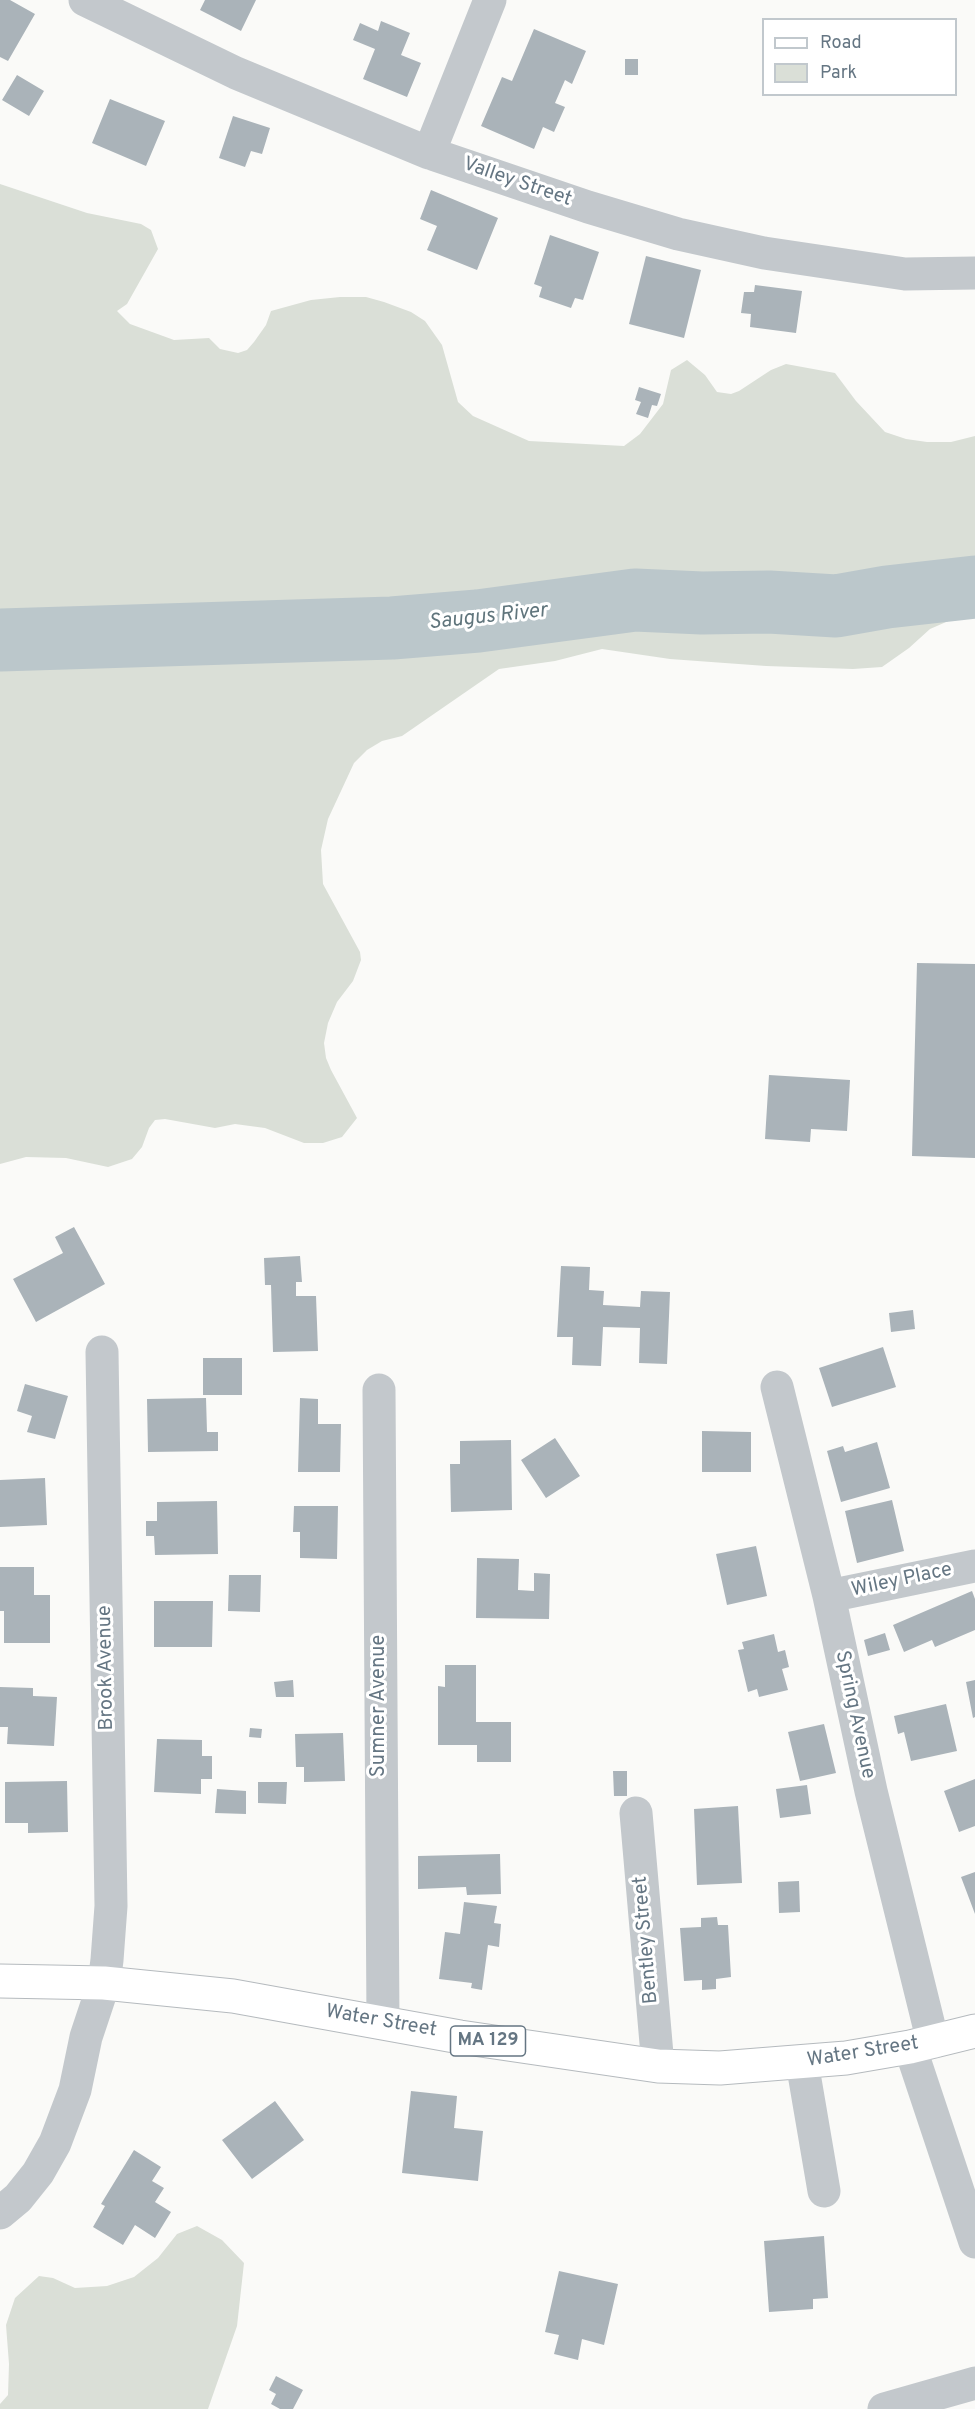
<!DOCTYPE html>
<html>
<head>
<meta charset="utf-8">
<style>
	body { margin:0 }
	#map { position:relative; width:975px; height:2409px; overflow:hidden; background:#fafaf8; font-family:Overpass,sans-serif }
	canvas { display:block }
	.legend { position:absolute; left:762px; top:18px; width:195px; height:78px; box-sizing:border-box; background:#fff; border:2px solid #c1c8cd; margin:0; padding:8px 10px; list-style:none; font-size:18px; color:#657683 }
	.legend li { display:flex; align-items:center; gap:12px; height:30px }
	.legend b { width:30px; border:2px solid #c1c8cd }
</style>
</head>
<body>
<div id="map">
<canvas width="975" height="2409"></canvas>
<ul class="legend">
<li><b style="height:8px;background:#fff"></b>Road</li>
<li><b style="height:16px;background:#dadfd7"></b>Park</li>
</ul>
</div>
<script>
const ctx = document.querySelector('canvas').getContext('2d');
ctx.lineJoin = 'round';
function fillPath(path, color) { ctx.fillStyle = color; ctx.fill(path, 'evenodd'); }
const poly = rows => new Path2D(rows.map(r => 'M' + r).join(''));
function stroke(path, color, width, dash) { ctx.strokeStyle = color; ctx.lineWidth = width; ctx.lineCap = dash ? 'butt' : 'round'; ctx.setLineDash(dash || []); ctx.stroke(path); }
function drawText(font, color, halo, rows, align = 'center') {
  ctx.font = font + ' Overpass,sans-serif'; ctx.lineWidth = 6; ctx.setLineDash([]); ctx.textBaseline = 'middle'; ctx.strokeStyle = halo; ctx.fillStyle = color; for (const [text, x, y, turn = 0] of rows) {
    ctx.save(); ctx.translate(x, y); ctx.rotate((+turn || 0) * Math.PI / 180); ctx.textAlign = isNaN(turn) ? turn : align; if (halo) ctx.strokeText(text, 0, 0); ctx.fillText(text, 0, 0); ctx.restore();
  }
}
const green = poly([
	[0,184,87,213,141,224,151,230,158,249,127,304,117,311,130,324,174,340,209,338,220,349,238,353,247,350,254,342,266,325,271,311,311,300,340,297,366,297,384,302,411,312,425,321,442,345,458,402,473,416,529,441,624,446,640,434,663,404,671,370,687,360,705,375,717,392,731,394,739,391,771,370,786,364,835,373,856,401,885,432,906,439,927,442,951,442,975,436,975,618,953,619,930,629,909,648,882,667,853,669,766,666,670,659,602,649,555,661,499,669,402,736,382,741,367,750,354,763,328,819,321,850,323,884,360,952,361,960,353,981,337,1002,328,1023,324,1043,326,1058,331,1070,357,1118,342,1137,323,1143,304,1143,265,1128,235,1124,215,1128,165,1119,155,1120,149,1128,142,1147,132,1159,108,1167,66,1158,26,1157,0,1164],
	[197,2226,222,2240,244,2263,237,2326,208,2409,0,2409,0,2404,8,2395,9,2364,6,2325,15,2298,39,2276,53,2278,75,2288,107,2286,134,2277,158,2258,177,2234]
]);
const river = poly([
	[0,640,392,628,478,621,635,600,702,603,769,602,836,606,887,597,975,587]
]);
const building = poly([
	[0,0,10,0,35,14,8,61,0,57],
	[205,0,256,0,241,31,200,10],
	[381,21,410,33,401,55,421,63,407,97,363,79,375,49,353,40,360,23,378,31],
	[534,29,586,51,572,84,565,80,555,103,565,107,554,132,543,127,534,149,481,126,502,77,512,81],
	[625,59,638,59,638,75,625,75],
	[17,75,44,91,29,116,2,100],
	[110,99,165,121,146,166,92,143],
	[233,116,270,128,262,154,251,151,245,167,219,158],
	[431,190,498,218,477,270,427,250,437,226,420,219],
	[550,235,599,252,583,300,575,298,571,308,539,297,542,287,534,284],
	[646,256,701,270,684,338,629,324],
	[755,285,802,291,796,333,750,327,751,314,741,313,744,292,754,292],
	[639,387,661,394,657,406,652,405,648,418,636,414,641,402,635,400],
	[917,963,975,964,975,1158,912,1156],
	[769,1075,850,1080,847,1131,811,1129,810,1142,765,1139],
	[74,1227,105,1284,36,1322,13,1279,63,1253,55,1237],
	[300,1256,302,1282,296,1282,296,1296,316,1296,318,1351,273,1352,271,1285,265,1285,264,1258],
	[561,1266,590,1267,589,1290,604,1291,603,1305,640,1307,641,1291,670,1292,667,1364,639,1363,640,1328,603,1327,601,1366,572,1365,573,1337,557,1337],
	[913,1310,915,1329,891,1332,889,1313],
	[883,1347,896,1387,832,1407,819,1368],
	[203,1358,242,1358,242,1395,203,1395],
	[25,1384,68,1396,55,1439,27,1432,32,1416,17,1411],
	[206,1398,207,1432,218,1432,218,1451,148,1452,147,1399],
	[300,1398,318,1399,318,1424,341,1424,340,1472,298,1472],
	[702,1431,751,1432,751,1472,702,1472],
	[555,1438,580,1476,546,1498,521,1460],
	[511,1440,512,1510,451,1512,450,1464,460,1464,460,1441],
	[877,1442,890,1488,841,1502,827,1451,843,1446,845,1452],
	[45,1478,47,1525,0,1527,0,1480],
	[892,1500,904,1551,857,1563,845,1511],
	[217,1501,218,1554,155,1555,154,1536,146,1536,146,1521,157,1521,157,1502],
	[294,1506,338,1506,337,1559,300,1558,300,1532,293,1532],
	[756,1546,767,1596,727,1605,716,1554],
	[477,1558,519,1559,518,1590,534,1591,534,1573,550,1574,549,1619,476,1618],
	[0,1567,34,1567,34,1595,50,1595,50,1643,4,1643,4,1611,0,1611],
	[229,1575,261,1575,260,1612,228,1611],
	[972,1591,975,1599,975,1630,935,1647,932,1640,904,1652,893,1625],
	[154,1601,213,1601,212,1647,154,1647],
	[885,1633,890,1650,868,1656,864,1640],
	[774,1634,778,1652,785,1650,789,1667,782,1669,788,1690,759,1697,757,1689,748,1692,738,1650,744,1649,742,1642],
	[445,1665,476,1665,476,1722,511,1722,511,1762,477,1762,477,1745,438,1745,438,1686,445,1687],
	[293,1680,294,1697,276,1697,274,1682],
	[975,1680,975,1717,973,1718,966,1682],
	[0,1687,33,1688,33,1696,57,1697,54,1746,7,1744,8,1727,0,1727],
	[946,1704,957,1751,911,1761,904,1732,898,1734,894,1716],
	[824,1724,836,1773,800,1781,788,1732],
	[250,1728,262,1729,261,1738,249,1737],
	[343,1733,345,1781,304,1782,304,1767,296,1767,295,1734],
	[157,1739,202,1740,202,1756,212,1756,212,1779,201,1779,201,1794,154,1792],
	[613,1771,627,1771,627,1796,614,1796],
	[975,1779,975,1826,959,1832,944,1791],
	[67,1781,68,1832,28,1833,28,1823,5,1823,5,1782],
	[258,1782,287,1782,286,1804,258,1803],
	[807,1785,811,1814,780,1818,776,1789],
	[217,1789,246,1791,246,1814,215,1813],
	[738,1806,742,1883,697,1885,694,1809],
	[500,1854,501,1894,467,1895,466,1887,418,1889,418,1856],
	[975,1872,975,1914,961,1877],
	[799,1881,800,1912,779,1913,778,1882],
	[464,1902,497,1906,494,1923,501,1924,499,1947,488,1945,482,1990,471,1988,472,1983,439,1979,445,1932,460,1934],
	[717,1917,718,1925,728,1925,731,1977,716,1979,716,1989,702,1990,702,1980,684,1981,680,1928,701,1927,701,1918],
	[411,2091,457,2096,454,2128,483,2131,478,2181,402,2173],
	[275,2101,304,2140,252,2179,222,2140],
	[134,2150,161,2167,152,2181,164,2188,155,2202,171,2212,155,2238,135,2225,123,2245,93,2227,105,2206,101,2204],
	[824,2236,828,2298,813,2299,813,2309,769,2312,764,2241],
	[559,2271,618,2284,604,2345,582,2339,578,2360,554,2354,559,2335,545,2332],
	[276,2376,303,2390,293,2409,280,2409,271,2404,276,2394,269,2390]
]);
const minor = poly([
	[85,0,236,73,429,153,588,207,678,234,764,253,905,274,975,273],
	[429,153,490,0],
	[777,1387,829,1596,871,1791,933,2042],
	[379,1390,383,2022],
	[829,1596,975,1566],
	[636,1813,658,2066],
	[910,2047,975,2242],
	[802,2062,824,2191],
	[0,2213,18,2198,38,2173,55,2143,75,2090,86,2037,104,1983,107,1960,111,1906,102,1352],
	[884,2409,975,2383]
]);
const major = poly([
	[0,1981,104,1983,233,1996,460,2037,658,2066,720,2068,846,2058,910,2047,975,2031]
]);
const shields = [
	[488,2041,75]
];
const shieldNames = [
	["MA 129",488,2041]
];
const streetNames = [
	["Valley Street",517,183,19],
	["Wiley Place",902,1581,-12],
	["Brook Avenue",107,1668,-91],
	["Sumner Avenue",380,1706,-90],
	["Spring Avenue",854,1715,78],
	["Bentley Street",647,1940,-95],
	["Water Street",381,2022,10],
	["Water Street",863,2053,-9]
];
const waterNames = [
	["Saugus River",488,618,-6]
];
fillPath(green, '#dadfd7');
stroke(river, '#bbc7cb', 63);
fillPath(building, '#aab3b9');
stroke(major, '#b5babe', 35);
stroke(minor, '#c3c8cc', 33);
stroke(major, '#fff', 33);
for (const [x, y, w] of shields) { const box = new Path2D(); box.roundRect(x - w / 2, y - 15, w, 30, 4.5); ctx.fillStyle = '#fff'; ctx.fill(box); stroke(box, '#657683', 1.5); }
drawText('bold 18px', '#657683', null, shieldNames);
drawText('20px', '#657683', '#fff', streetNames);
drawText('italic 21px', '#60757c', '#fff', waterNames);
</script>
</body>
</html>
